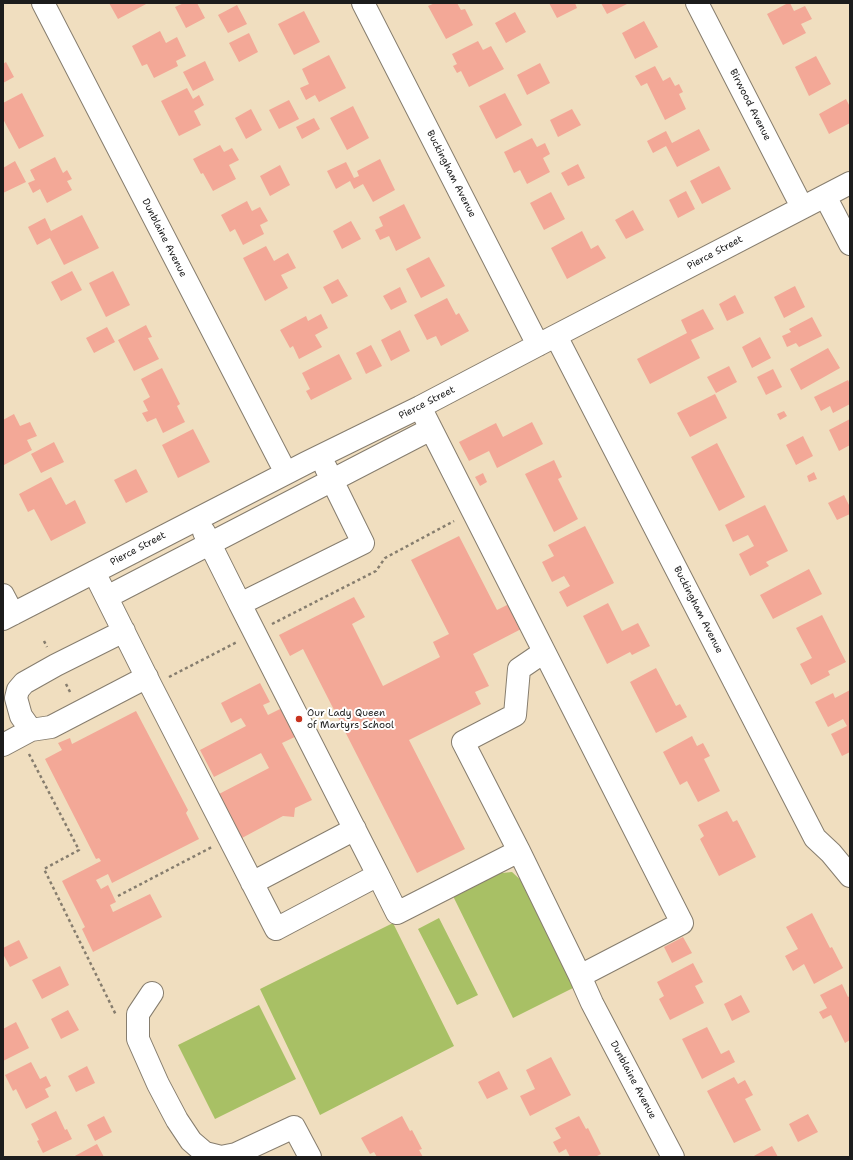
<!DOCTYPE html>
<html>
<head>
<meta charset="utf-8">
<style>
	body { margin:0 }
	#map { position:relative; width:853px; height:1160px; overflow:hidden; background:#f0debf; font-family:"Shantell Sans",sans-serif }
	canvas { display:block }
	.frame { position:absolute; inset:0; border:4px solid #1c1c1c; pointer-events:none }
</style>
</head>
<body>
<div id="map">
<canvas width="853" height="1160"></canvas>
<div class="frame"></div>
</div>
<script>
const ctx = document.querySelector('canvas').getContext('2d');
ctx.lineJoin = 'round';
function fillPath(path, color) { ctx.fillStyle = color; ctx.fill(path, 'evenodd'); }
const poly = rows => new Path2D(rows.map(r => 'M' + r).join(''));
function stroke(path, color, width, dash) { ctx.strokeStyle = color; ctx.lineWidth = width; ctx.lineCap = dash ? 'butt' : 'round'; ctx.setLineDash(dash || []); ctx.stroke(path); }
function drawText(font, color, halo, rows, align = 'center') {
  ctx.font = font + ' "Shantell Sans",sans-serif'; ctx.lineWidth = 4; ctx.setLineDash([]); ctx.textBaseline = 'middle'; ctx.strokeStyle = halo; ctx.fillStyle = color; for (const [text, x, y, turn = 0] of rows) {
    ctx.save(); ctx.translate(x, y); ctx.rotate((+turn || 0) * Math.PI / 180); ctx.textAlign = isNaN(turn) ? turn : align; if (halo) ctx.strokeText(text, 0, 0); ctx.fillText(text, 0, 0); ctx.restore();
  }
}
const green = poly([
	[512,872,526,885,575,987,513,1018,453,896,492,874],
	[439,918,478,995,457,1005,418,929],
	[393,923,454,1046,320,1115,260,989],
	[259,1005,296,1079,215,1119,178,1045]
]);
const building = poly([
	[109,3,148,3,118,19],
	[184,3,197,3,205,18,186,28,175,7],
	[435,3,457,3,461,10,465,9,473,25,446,39,428,6],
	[549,3,575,3,577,8,557,18],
	[601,3,629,3,607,14],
	[788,3,790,3,794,11,805,6,812,19,801,24,806,33,783,45,767,14],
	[237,5,247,24,228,33,218,15],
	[304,11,320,42,294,55,278,24],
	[515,12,526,32,506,43,495,23],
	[644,21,658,47,635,59,622,33],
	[160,31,166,43,177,37,186,56,176,61,178,66,154,78,147,64,142,66,132,46],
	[249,33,258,52,239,62,229,43],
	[478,41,483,50,491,46,504,69,469,87,461,71,457,73,453,66,457,64,452,54],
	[329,55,346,88,319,102,315,95,306,100,300,88,309,84,302,69],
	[816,56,831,84,809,96,795,67],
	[205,61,214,80,193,91,183,72],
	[6,62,14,77,3,83,3,64],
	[540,63,550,83,527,95,517,75],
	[655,66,663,81,670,77,675,86,679,84,683,92,679,94,686,109,665,120,647,83,641,86,635,76],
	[187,88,193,99,199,95,204,105,194,111,201,125,179,136,161,101],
	[22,93,44,136,19,149,3,119,3,103],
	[505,93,522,125,496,139,479,106],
	[846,99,850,107,850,123,829,134,819,114],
	[289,100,299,119,279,129,269,110],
	[353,106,369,138,347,150,330,118],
	[251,109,262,130,246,139,235,118],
	[572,109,581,125,558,137,550,120],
	[314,118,320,129,302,139,296,127],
	[699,129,710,150,677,167,666,146,653,153,647,141,666,131,672,143],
	[532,138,537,147,545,143,550,154,543,158,550,172,527,184,520,170,514,173,504,152],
	[220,145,224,152,232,148,239,160,229,165,236,179,213,191,203,173,201,174,193,159],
	[55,157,63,173,67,170,72,179,67,181,72,190,47,203,40,189,33,193,28,183,35,180,30,170],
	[380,159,395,190,373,202,363,184,354,189,350,181,336,189,327,171,346,162,354,178,359,176,357,171],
	[15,161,26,182,3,193,3,168],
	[578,164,585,178,568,186,561,173],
	[280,165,290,185,270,196,260,176],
	[719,166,731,189,702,204,690,181],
	[686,191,695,209,678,218,669,200],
	[551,192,565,219,544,230,530,203],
	[247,201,252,211,260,207,268,221,260,225,264,234,243,245,235,229,230,232,221,215],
	[404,204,421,238,396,251,389,236,380,240,375,230,383,226,379,217],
	[633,210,644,230,626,239,615,220],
	[82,215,99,248,64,265,50,238,37,245,28,227,45,218,51,231],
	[351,221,361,239,342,249,333,231],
	[582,231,591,249,598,245,606,258,567,279,551,248],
	[266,246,274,261,288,253,296,268,281,275,288,288,265,301,243,258],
	[429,257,445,286,421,298,406,269],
	[72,271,82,290,61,301,51,282],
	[113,271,130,305,106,317,89,283],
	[338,279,348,296,332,304,323,287],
	[795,286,805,307,784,318,774,297],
	[400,287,407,302,391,310,383,296],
	[735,295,744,313,727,321,719,304],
	[447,298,456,315,459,313,469,331,441,346,436,336,427,340,414,315],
	[703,309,714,329,691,340,700,358,650,384,637,359,687,333,681,320],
	[321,314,328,328,315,335,322,347,299,359,293,346,290,348,280,330,306,316,308,321],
	[812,317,822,336,799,347,796,343,787,347,782,336,791,332,789,329],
	[146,325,152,337,148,338,159,359,134,371,118,340],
	[107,327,115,342,94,353,86,338],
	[400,330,410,351,391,361,381,340],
	[760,337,771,358,752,368,742,347],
	[371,345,382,366,366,374,356,353],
	[828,348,840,368,801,390,790,369],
	[339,354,352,379,311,400,306,391,310,389,302,373],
	[729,366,737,382,716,393,707,377],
	[162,368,180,404,177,406,185,422,163,433,156,418,147,422,142,413,148,411,143,401,150,397,141,379],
	[773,369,782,387,766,395,757,377],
	[848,380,850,384,850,404,833,413,830,406,821,411,814,397],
	[715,394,727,418,690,437,677,413],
	[784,411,787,416,780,420,777,414],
	[14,414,20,426,30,422,37,436,27,440,32,450,4,465,3,462,3,420],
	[850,419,850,445,839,451,829,430],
	[532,422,543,444,497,468,489,451,469,461,459,442,496,423,503,437],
	[193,429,210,462,178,478,162,445],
	[803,436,813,456,796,465,786,445],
	[54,442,64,462,41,473,31,454],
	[717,443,745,497,719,511,691,457],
	[554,460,562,477,558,479,578,519,554,532,525,474],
	[136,469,148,492,126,503,114,480],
	[814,472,817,479,809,482,807,476],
	[483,473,487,482,480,486,475,477],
	[51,477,66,505,75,500,86,523,51,541,34,509,28,512,19,494],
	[844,495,850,507,850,514,837,520,828,503],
	[765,505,788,551,766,562,769,566,750,576,739,554,754,546,748,535,733,542,725,525],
	[585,526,614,583,567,607,559,592,570,586,564,576,552,582,542,562,554,556,548,545],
	[459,536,497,610,513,602,525,627,473,654,489,686,475,692,481,704,409,740,465,849,417,873,303,649,290,656,279,635,354,597,365,617,352,624,383,686,440,657,433,642,449,634,411,560],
	[809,569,822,594,773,619,760,595],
	[608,603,622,631,638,623,650,646,632,655,630,652,607,664,583,616],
	[822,615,846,662,828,671,830,675,811,685,800,664,812,658,796,628],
	[656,668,676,706,680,704,687,717,656,733,630,682],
	[260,683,270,702,263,705,268,715,284,707,299,735,282,743,312,800,295,808,294,817,283,816,242,838,219,794,269,768,261,753,214,777,200,750,246,726,241,718,231,723,221,703],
	[850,690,850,752,842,756,831,734,847,726,843,719,828,727,815,702,833,693,835,698],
	[136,711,188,810,186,813,199,839,112,883,108,874,96,880,101,889,108,885,116,902,110,905,113,912,150,894,162,917,93,952,82,929,85,927,62,881,101,861,99,858,96,859,45,759,62,750,58,743,70,738,72,744],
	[692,736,697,746,703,743,710,756,704,759,720,791,698,802,687,781,680,785,663,752],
	[727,811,733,822,737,820,756,857,719,876,700,839,704,836,698,825],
	[812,913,830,948,832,947,843,968,814,984,804,964,793,971,785,956,798,949,786,927],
	[683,937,692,953,672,963,664,947],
	[19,940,28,958,10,967,3,954,3,948],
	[693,963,703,982,695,986,704,1003,670,1020,659,999,664,996,657,982],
	[60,966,69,985,42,999,32,980],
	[842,984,848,997,850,996,850,1040,845,1043,831,1015,823,1019,819,1012,827,1008,820,995],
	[741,995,750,1012,732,1021,724,1004],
	[68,1010,79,1030,61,1039,51,1019],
	[16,1022,29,1048,3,1061,3,1029],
	[707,1027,721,1054,729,1050,735,1062,702,1079,682,1039],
	[551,1057,571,1095,530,1116,520,1096,535,1089,526,1070],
	[31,1062,40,1079,46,1076,51,1086,45,1089,49,1097,26,1109,16,1089,13,1091,5,1075],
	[87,1066,95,1083,76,1092,68,1076],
	[499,1071,508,1089,487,1099,478,1082],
	[734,1077,738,1084,745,1080,753,1095,745,1099,761,1130,734,1143,707,1091],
	[56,1111,65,1130,67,1129,72,1139,43,1153,37,1141,39,1140,31,1124],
	[808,1114,818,1132,798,1142,789,1124],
	[104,1116,112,1132,95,1141,87,1125],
	[402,1116,410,1131,412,1130,422,1149,419,1150,423,1157,377,1157,374,1152,370,1154,361,1138],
	[579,1116,586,1129,588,1128,601,1154,595,1157,570,1157,566,1149,559,1153,553,1142,561,1138,555,1128],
	[97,1144,104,1157,73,1157],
	[772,1146,778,1157,752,1157]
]);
const path = poly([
	[272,624,376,571,385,558,454,521],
	[44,641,47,647],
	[169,677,237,642],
	[66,684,71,694],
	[29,754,79,850,44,869,116,1015],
	[118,896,212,847]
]);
const minor = poly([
	[43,3,286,473],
	[363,3,538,345],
	[697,3,802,207],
	[825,196,850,244],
	[556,336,815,838,831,853,850,876],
	[420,407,682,923,580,976,519,851,463,742,515,715,519,669,544,652],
	[204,532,240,604,363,543,326,468],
	[94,572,151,686,276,929,378,875,240,604],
	[3,595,13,614],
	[107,597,431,429],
	[3,619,306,463,420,407,538,345,850,183],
	[124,631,56,665,24,683,18,690,16,698,21,716,31,730,51,727,147,677],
	[3,745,31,730],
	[378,875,397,913,519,851],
	[252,883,355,829],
	[580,976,592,1003,673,1157],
	[152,993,138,1014,138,1039,158,1084,177,1120,191,1141,205,1153,221,1157,236,1154,294,1127,310,1157]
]);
const markers = [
	[299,719,4,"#c8321e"]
];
const streetNames = [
	["Birwood Avenue",750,105,63],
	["Buckingham Avenue",451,174,63],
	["Dunblaine Avenue",164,238,63],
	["Pierce Street",715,253,-28],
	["Pierce Street",427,403,-27],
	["Pierce Street",138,549,-28],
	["Buckingham Avenue",698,610,63],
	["Dunblaine Avenue",633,1080,62]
];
const poiNames = [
	["Our Lady Queen",307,713],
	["of Martyrs School",307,725]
];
fillPath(green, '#a8c065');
fillPath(building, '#f3a897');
stroke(minor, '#867d6e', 24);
stroke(path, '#867d6e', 2.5, [3, 3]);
stroke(minor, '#fff', 22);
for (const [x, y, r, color] of markers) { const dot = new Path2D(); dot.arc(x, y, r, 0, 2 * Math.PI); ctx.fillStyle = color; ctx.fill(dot); stroke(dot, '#fff', 1.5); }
drawText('10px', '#1c1c1c', '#fff', streetNames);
drawText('10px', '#1c1c1c', '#fff', poiNames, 'left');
</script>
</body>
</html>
